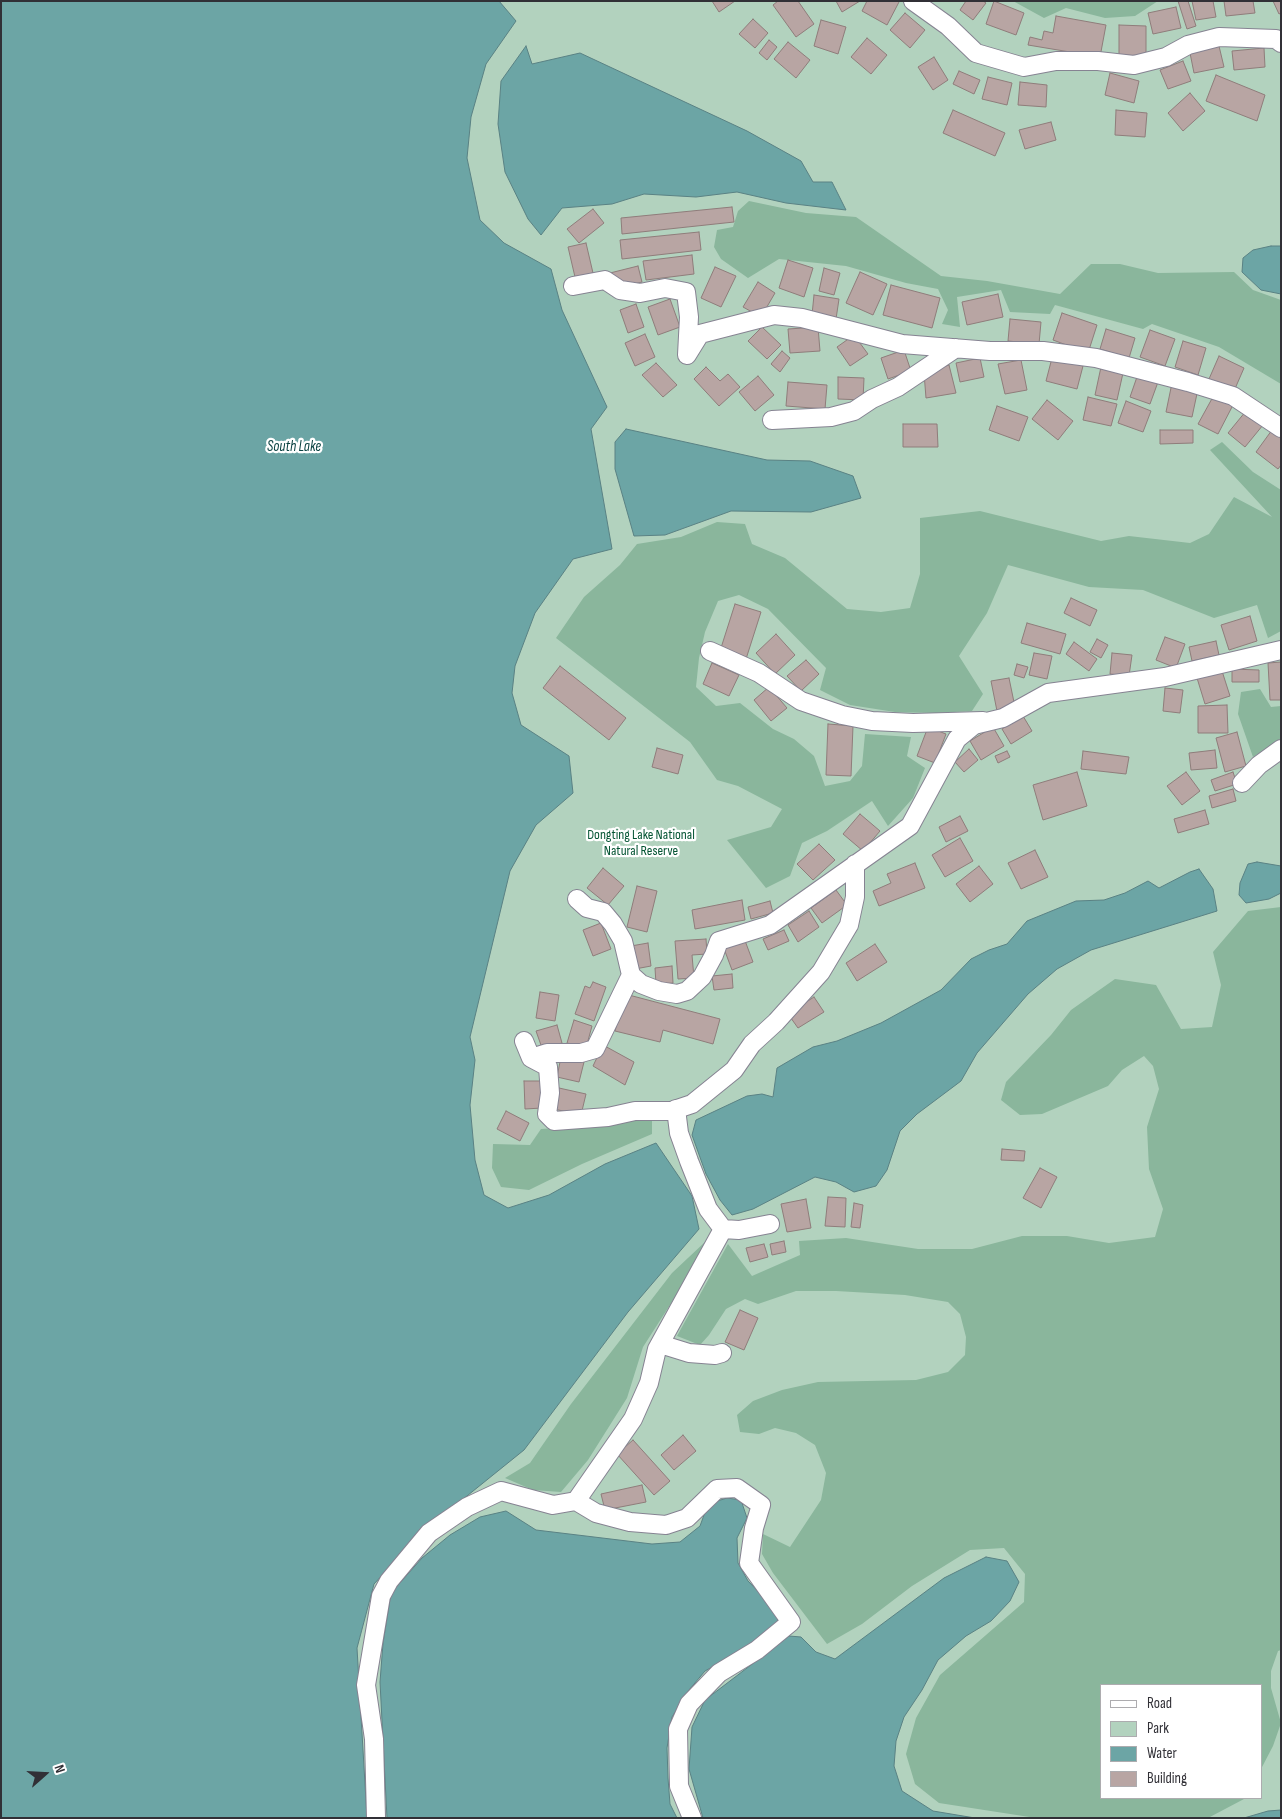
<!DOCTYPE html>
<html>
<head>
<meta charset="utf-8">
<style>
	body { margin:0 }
	#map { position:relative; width:1282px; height:1819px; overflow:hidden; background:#eae7f7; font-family:"Sofia Sans Condensed",sans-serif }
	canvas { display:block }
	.frame { position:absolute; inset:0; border:2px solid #313036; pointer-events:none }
	.legend { position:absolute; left:1100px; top:1684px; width:162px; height:115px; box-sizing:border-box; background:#fff; border:1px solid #adacaf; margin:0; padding:6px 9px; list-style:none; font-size:15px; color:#313036 }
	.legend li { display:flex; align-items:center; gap:10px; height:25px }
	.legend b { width:25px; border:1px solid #adacaf }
	.north { position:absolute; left:20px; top:1749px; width:50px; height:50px; -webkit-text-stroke:4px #fff; paint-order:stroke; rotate:71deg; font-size:14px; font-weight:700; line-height:20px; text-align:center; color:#313036 }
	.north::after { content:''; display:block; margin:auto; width:18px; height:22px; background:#313036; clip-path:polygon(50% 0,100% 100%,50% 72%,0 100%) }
</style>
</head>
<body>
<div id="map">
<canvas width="1282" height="1819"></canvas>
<div class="frame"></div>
<ul class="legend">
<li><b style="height:6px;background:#fff"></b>Road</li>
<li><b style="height:14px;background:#b2d2be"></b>Park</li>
<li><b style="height:14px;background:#6ca5a5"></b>Water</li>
<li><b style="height:14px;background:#b8a5a3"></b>Building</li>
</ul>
<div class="north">N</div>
</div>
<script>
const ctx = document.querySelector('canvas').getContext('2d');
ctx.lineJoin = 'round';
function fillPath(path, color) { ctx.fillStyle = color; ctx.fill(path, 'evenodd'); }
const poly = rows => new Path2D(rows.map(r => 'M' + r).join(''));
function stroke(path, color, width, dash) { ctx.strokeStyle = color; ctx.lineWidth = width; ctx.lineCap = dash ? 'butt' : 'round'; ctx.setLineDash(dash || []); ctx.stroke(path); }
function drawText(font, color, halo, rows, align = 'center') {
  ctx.font = font + ' "Sofia Sans Condensed",sans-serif'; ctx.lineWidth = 4.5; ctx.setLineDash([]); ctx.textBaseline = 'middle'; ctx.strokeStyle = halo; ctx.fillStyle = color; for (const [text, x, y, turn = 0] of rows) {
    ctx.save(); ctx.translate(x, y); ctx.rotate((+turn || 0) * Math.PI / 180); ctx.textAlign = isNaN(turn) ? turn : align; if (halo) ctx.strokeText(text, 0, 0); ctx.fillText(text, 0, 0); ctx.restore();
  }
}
const green = poly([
	[1,1,1281,1,1281,1818,1,1818],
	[1101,1685,1261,1685,1261,1798,1101,1798]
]);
const forest = poly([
	[1013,1,1158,1,1135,16,1105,18,1066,8,1044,18],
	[749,201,806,213,856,217,941,276,987,281,1060,294,1091,264,1120,264,1158,273,1234,272,1253,290,1281,300,1281,384,1219,347,1152,324,1143,329,1055,305,1050,314,1010,312,1001,290,957,297,960,327,942,324,948,310,938,289,906,283,846,266,779,259,748,278,721,259,714,247,717,230,733,227,738,211],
	[1222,442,1253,472,1281,490,1281,631,1268,638,1257,605,1214,618,1143,590,1089,587,1008,565,987,613,959,656,983,694,972,711,936,713,895,712,850,705,820,690,826,668,768,609,739,595,718,601,705,632,699,658,696,687,716,706,740,703,773,729,794,739,814,756,825,786,850,781,862,766,865,734,911,737,907,756,925,768,913,798,888,826,872,801,827,831,802,843,790,876,766,888,727,840,771,827,782,809,738,786,717,780,690,742,556,638,584,597,620,565,637,544,681,537,717,522,745,524,752,544,785,558,847,609,881,612,910,608,920,574,920,518,980,511,1101,541,1129,536,1190,543,1209,534,1234,497,1272,517,1210,450],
	[1260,689,1271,707,1281,706,1281,739,1253,757,1238,714,1241,692],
	[1281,907,1281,1650,1278,1651,1271,1671,1271,1688,1281,1723,1273,1746,1261,1769,1261,1685,1101,1685,1101,1798,1244,1799,1208,1818,1036,1818,939,1803,915,1784,906,1754,916,1718,940,1675,1024,1602,1025,1574,1004,1548,970,1550,912,1586,862,1624,827,1644,773,1573,762,1554,763,1534,790,1547,821,1500,826,1473,815,1445,796,1433,775,1428,759,1434,740,1432,737,1415,753,1401,782,1390,818,1382,916,1380,948,1372,965,1355,966,1337,960,1314,948,1302,905,1295,836,1291,796,1291,758,1304,745,1299,726,1309,709,1335,700,1345,677,1336,728,1244,752,1276,800,1255,799,1241,846,1238,918,1249,972,1249,1022,1236,1067,1236,1109,1243,1155,1237,1163,1209,1149,1169,1147,1127,1159,1089,1153,1066,1144,1056,1122,1070,1108,1086,1042,1114,1020,1115,1001,1100,1006,1082,1051,1035,1071,1010,1115,979,1156,985,1181,1029,1212,1027,1221,985,1213,952,1248,911],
	[652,1118,652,1134,582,1164,529,1190,501,1187,492,1168,493,1144,530,1145,541,1129,605,1125],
	[705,1242,677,1294,643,1347,627,1398,588,1460,561,1492,533,1490,505,1478,530,1463,571,1404,672,1273]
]);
const water = poly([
	[1,1,499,1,516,21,486,64,471,117,467,158,480,220,504,243,551,269,562,310,607,407,591,429,612,549,573,559,535,613,515,666,512,693,521,725,569,756,573,793,536,825,510,871,470,1037,475,1060,470,1105,475,1160,484,1195,508,1208,549,1195,605,1164,656,1143,692,1196,699,1229,628,1312,524,1450,421,1533,374,1584,357,1648,367,1818,1,1818,1,1],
	[526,46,532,64,580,53,747,131,801,161,813,182,832,182,846,210,786,203,737,192,696,197,644,194,612,204,562,208,541,235,528,219,505,172,498,124,501,81,526,46],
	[1271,246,1281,246,1281,294,1261,290,1242,272,1243,258,1253,250,1271,246],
	[626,429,767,460,810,461,853,476,861,498,811,512,731,511,665,535,634,536,615,469,615,442,626,429],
	[1257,862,1281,866,1281,893,1269,899,1246,903,1239,895,1240,883,1248,864,1257,862],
	[1199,869,1213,889,1217,911,1091,950,1057,969,1028,994,977,1053,961,1081,917,1114,900,1131,887,1170,876,1186,854,1192,836,1182,815,1177,753,1209,732,1215,720,1200,706,1174,692,1135,696,1120,747,1096,762,1094,773,1097,777,1068,813,1047,837,1041,881,1023,941,990,971,959,989,950,1007,944,1027,921,1076,901,1104,900,1125,893,1148,881,1159,888,1190,872,1199,869],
	[727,1498,741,1500,747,1518,737,1538,738,1563,748,1581,777,1611,778,1623,757,1642,705,1671,689,1690,672,1717,667,1748,668,1778,670,1804,677,1818,387,1818,380,1682,383,1643,391,1593,422,1558,450,1535,480,1517,506,1511,536,1530,652,1544,680,1542,700,1526,708,1504,727,1498],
	[986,1557,1007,1561,1019,1582,1010,1601,991,1621,966,1636,938,1660,922,1690,904,1717,896,1741,894,1766,902,1791,933,1811,975,1818,703,1818,689,1769,692,1727,705,1700,789,1636,801,1637,816,1652,835,1659,944,1578,986,1557],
	[1281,1810,1281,1818,1244,1818,1268,1811,1281,1810]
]);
const building = poly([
	[712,1,735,1,719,12,712,1],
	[778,1,798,1,814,24,796,37,773,5,778,1],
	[836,1,860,1,842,12,836,1],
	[867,1,898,1,899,2,887,25,862,11,867,1],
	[966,1,983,1,986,3,973,20,960,10,966,1],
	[994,1,1024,13,1016,35,986,24,994,1],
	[1178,1,1188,1,1196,26,1187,29,1178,1],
	[1192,1,1213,1,1216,17,1196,20,1192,1],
	[1224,1,1253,1,1255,13,1226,16,1224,1],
	[1273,1,1281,1,1281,13,1279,14,1273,1],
	[1176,7,1181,28,1153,34,1148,13,1176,7],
	[905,13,925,30,910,48,890,30,905,13],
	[1056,16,1106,25,1100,57,1028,45,1030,37,1042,40,1044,31,1053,33,1056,16],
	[753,19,768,33,755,48,739,34,753,19],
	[821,20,846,27,838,54,814,46,821,20],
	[1119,25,1146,26,1146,56,1119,55,1119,25],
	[867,38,887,55,871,74,851,57,867,38],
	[769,40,777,47,767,60,759,53,769,40],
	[788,42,810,60,796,78,774,59,788,42],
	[1219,46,1224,67,1194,73,1190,53,1219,46],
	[1264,48,1265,67,1234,70,1232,51,1264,48],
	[934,57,948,80,933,90,918,67,934,57],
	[1183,61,1191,81,1168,89,1160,70,1183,61],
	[959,71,980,80,974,94,953,84,959,71],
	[1110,73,1139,81,1134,103,1105,95,1110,73],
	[1216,75,1265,95,1257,121,1206,101,1216,75],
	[988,77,1012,83,1007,105,982,99,988,77],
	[1020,82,1047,85,1046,107,1018,105,1020,82],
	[1190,93,1205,111,1183,131,1168,113,1190,93],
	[953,110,1005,133,995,156,943,133,953,110],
	[1116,110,1147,113,1145,137,1115,135,1116,110],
	[1051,122,1056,140,1025,149,1019,130,1051,122],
	[732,207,734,222,622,234,621,218,732,207],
	[593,209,604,223,579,243,567,229,593,209],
	[699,232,701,250,622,259,620,240,699,232],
	[586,243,593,273,575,277,568,247,586,243],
	[692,255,694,274,646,280,643,261,692,255],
	[788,260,813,268,804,297,779,288,788,260],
	[638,266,642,282,626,286,610,273,638,266],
	[715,267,736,276,721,307,701,298,715,267],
	[824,268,840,273,834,295,819,291,824,268],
	[860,272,887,284,873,315,846,303,860,272],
	[758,282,775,293,761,317,743,307,758,282],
	[891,285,940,298,932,328,883,315,891,285],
	[998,294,1003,317,967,325,962,302,998,294],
	[814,295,839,299,836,319,812,315,814,295],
	[670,299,680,327,658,335,648,307,670,299],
	[636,304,644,327,628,333,620,310,636,304],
	[1062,313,1097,325,1088,353,1053,340,1062,313],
	[1010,319,1041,322,1039,344,1008,341,1010,319],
	[762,327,781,345,767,359,748,341,762,327],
	[818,327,820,351,790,353,788,329,818,327],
	[1106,329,1135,338,1129,358,1100,349,1106,329],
	[1150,330,1175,339,1165,366,1140,357,1150,330],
	[645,334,655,357,635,366,625,343,645,334],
	[854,335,868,354,850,366,837,347,854,335],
	[1183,341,1206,348,1198,375,1175,367,1183,341],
	[904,350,911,371,888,379,881,358,904,350],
	[782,351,790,358,780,372,771,364,782,351],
	[1219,356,1244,368,1234,391,1209,379,1219,356],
	[980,358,984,377,960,382,956,363,980,358],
	[1052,358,1083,366,1077,389,1046,381,1052,358],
	[1021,360,1027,390,1005,394,998,364,1021,360],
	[656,363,677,385,663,397,642,375,656,363],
	[949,365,956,393,926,398,924,373,949,365],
	[706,367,720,381,728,374,740,387,719,406,694,379,706,367],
	[1101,367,1123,373,1117,400,1095,395,1101,367],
	[1138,374,1158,382,1150,404,1130,397,1138,374],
	[758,376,774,395,755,411,739,392,758,376],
	[838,377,864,378,863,400,838,399,838,377],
	[788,382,827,385,825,409,786,406,788,382],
	[1172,383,1198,389,1192,417,1166,412,1172,383],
	[1214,395,1233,405,1218,434,1198,424,1214,395],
	[1088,397,1117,404,1111,426,1083,420,1088,397],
	[1047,400,1073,421,1058,440,1032,419,1047,400],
	[1126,401,1151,411,1143,432,1118,423,1126,401],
	[997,406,1028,417,1019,441,989,430,997,406],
	[1246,411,1263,425,1245,447,1228,433,1246,411],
	[903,424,937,424,938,447,903,447,903,424],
	[1160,430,1193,430,1193,443,1160,444,1160,430],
	[1272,430,1281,437,1281,465,1278,469,1256,452,1272,430],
	[1071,598,1097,610,1090,626,1064,613,1071,598],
	[735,604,761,612,746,659,720,651,735,604],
	[1250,616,1257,641,1229,650,1221,625,1250,616],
	[1027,623,1066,634,1060,654,1021,643,1027,623],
	[776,634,795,655,775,674,756,653,776,634],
	[1165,637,1185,644,1176,668,1156,660,1165,637],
	[1097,639,1108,645,1101,658,1090,652,1097,639],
	[1216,641,1219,655,1192,661,1189,647,1216,641],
	[1074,642,1097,659,1089,671,1066,654,1074,642],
	[1034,653,1052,656,1047,679,1029,675,1034,653],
	[1112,653,1132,655,1129,676,1110,674,1112,653],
	[806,660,819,674,801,691,787,676,806,660],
	[1281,662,1281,700,1270,700,1268,663,1281,662],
	[712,663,739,675,729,696,703,684,712,663],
	[1017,664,1028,667,1024,678,1014,675,1017,664],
	[560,666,626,718,609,740,543,688,560,666],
	[1232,669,1259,670,1259,682,1232,682,1232,669],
	[1222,671,1230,696,1205,704,1197,678,1222,671],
	[1009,678,1015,707,997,711,991,681,1009,678],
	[769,687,787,708,771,721,754,700,769,687],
	[1165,688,1183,690,1180,713,1163,711,1165,688],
	[1227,705,1228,733,1198,733,1198,706,1227,705],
	[1023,716,1032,731,1011,744,1002,729,1023,716],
	[828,724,853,726,851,776,826,775,828,724],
	[928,727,946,734,935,763,917,756,928,727],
	[993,727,1004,746,981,760,970,741,993,727],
	[1237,732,1246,766,1225,772,1216,738,1237,732],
	[657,748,683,755,678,774,652,767,657,748],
	[969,749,978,760,964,772,955,762,969,749],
	[1215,750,1217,768,1191,770,1189,753,1215,750],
	[1007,751,1010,757,998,763,995,756,1007,751],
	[1083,751,1129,757,1126,774,1081,769,1083,751],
	[1077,772,1087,806,1043,820,1033,785,1077,772],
	[1186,772,1200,791,1182,805,1167,786,1186,772],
	[1233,772,1237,784,1215,791,1211,780,1233,772],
	[1233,789,1236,801,1212,808,1209,796,1233,789],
	[1205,810,1209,824,1178,833,1174,819,1205,810],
	[860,814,880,831,863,851,843,834,860,814],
	[960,816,968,831,946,842,939,827,960,816],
	[960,838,973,861,945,877,932,855,960,838],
	[819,844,835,860,813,880,797,864,819,844],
	[1035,850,1048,877,1021,889,1008,863,1035,850],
	[915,863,925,888,879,906,873,891,891,883,887,874,915,863],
	[979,866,993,884,970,902,956,884,979,866],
	[603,868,624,886,608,905,587,888,603,868],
	[637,886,657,891,647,932,627,927,637,886],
	[836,890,847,905,822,923,811,908,836,890],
	[742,900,745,920,695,929,692,910,742,900],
	[770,901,773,913,751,919,748,907,770,901],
	[809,911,819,927,798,942,788,925,809,911],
	[601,923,611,949,593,956,583,930,601,923],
	[784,930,789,941,768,950,763,939,784,930],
	[744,938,753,962,732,970,723,946,744,938],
	[706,939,707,954,692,955,694,978,678,979,675,941,706,939],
	[648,943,651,966,635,969,631,946,648,943],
	[875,944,887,962,857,981,846,963,875,944],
	[672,966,673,983,656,984,655,968,672,966],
	[732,974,733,988,714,990,712,976,732,974],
	[593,982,606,987,594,1021,575,1014,585,986,590,988,593,982],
	[540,992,559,995,555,1021,536,1018,540,992],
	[625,994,720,1019,713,1044,663,1030,660,1042,615,1031,625,994],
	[814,997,824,1012,798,1028,788,1014,814,997],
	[574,1020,592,1026,586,1048,567,1043,574,1020],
	[557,1025,562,1043,542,1048,536,1031,557,1025],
	[603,1045,634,1062,625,1085,593,1066,603,1045],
	[561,1057,584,1062,579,1082,557,1077,561,1057],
	[524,1081,541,1081,542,1108,525,1109,524,1081],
	[559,1088,586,1094,581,1115,554,1109,559,1088],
	[506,1111,529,1123,520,1141,497,1129,506,1111],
	[1002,1149,1025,1151,1024,1161,1001,1160,1002,1149],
	[1040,1168,1057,1177,1041,1208,1023,1198,1040,1168],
	[828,1197,846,1198,845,1227,825,1226,828,1197],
	[806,1199,811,1228,787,1232,781,1204,806,1199],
	[854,1203,863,1205,860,1228,851,1227,854,1203],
	[784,1241,786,1252,772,1255,770,1244,784,1241],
	[764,1244,768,1257,750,1262,746,1248,764,1244],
	[740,1310,758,1318,744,1350,725,1342,740,1310],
	[683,1435,696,1451,674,1470,661,1455,683,1435],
	[633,1440,670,1481,654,1495,617,1454,633,1440],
	[642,1485,646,1502,605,1510,601,1494,642,1485]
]);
const street = poly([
	[913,1,948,26,976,53,1024,67,1056,61,1098,61,1134,65,1166,57,1188,45,1219,37,1276,39,1281,43],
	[573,286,605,280,620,290,640,293,665,288,686,292,689,317,687,355,700,334,774,315,802,318,902,344,990,351,1043,351,1096,358,1188,382,1233,396,1281,428],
	[772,420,831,417,854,411,872,399,898,387,956,348],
	[710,651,759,673,801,701,842,715,872,721,913,723,983,721],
	[1242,783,1259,765,1281,749],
	[577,899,587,908,603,912,613,924,623,941,631,975,641,984,659,991,677,994,687,991,702,977,714,955,719,941,770,925,910,826,957,739,974,725,1003,718,1048,693,1165,677,1281,650],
	[524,1041,531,1058,548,1067,550,1093,547,1114,554,1121,608,1117,635,1111,671,1111,692,1104,734,1070,752,1044,776,1022,821,972,849,925,855,897,855,864],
	[531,1058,547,1053,581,1053,595,1049,631,975],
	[676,1109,679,1133,689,1161,708,1209,723,1229,739,1230,770,1224],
	[660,1344,689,1353,715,1355,722,1353],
	[576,1501,596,1513,630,1522,666,1525,687,1518,717,1489,737,1488,761,1505,754,1528,749,1563,791,1622,757,1650,719,1673,689,1704,678,1729,679,1786,692,1818],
	[376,1818,374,1739,366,1685,381,1596,389,1581,429,1533,467,1507,501,1491,553,1505,576,1501,633,1419,649,1383,657,1349,723,1229]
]);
const parkNames = [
	["Dongting Lake National",641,835],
	["Natural Reserve",641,851]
];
const waterNames = [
	["South Lake",294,447]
];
fillPath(green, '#b2d2be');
fillPath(forest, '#8ab69c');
fillPath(water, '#6ca5a5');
stroke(water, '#5a8284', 1);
fillPath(building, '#b8a5a3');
stroke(building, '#8f7d7b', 1);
stroke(street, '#868392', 20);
stroke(street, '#fff', 18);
drawText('14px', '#045433', '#fff', parkNames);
drawText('italic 15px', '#0a4242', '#fff', waterNames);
</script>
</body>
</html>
